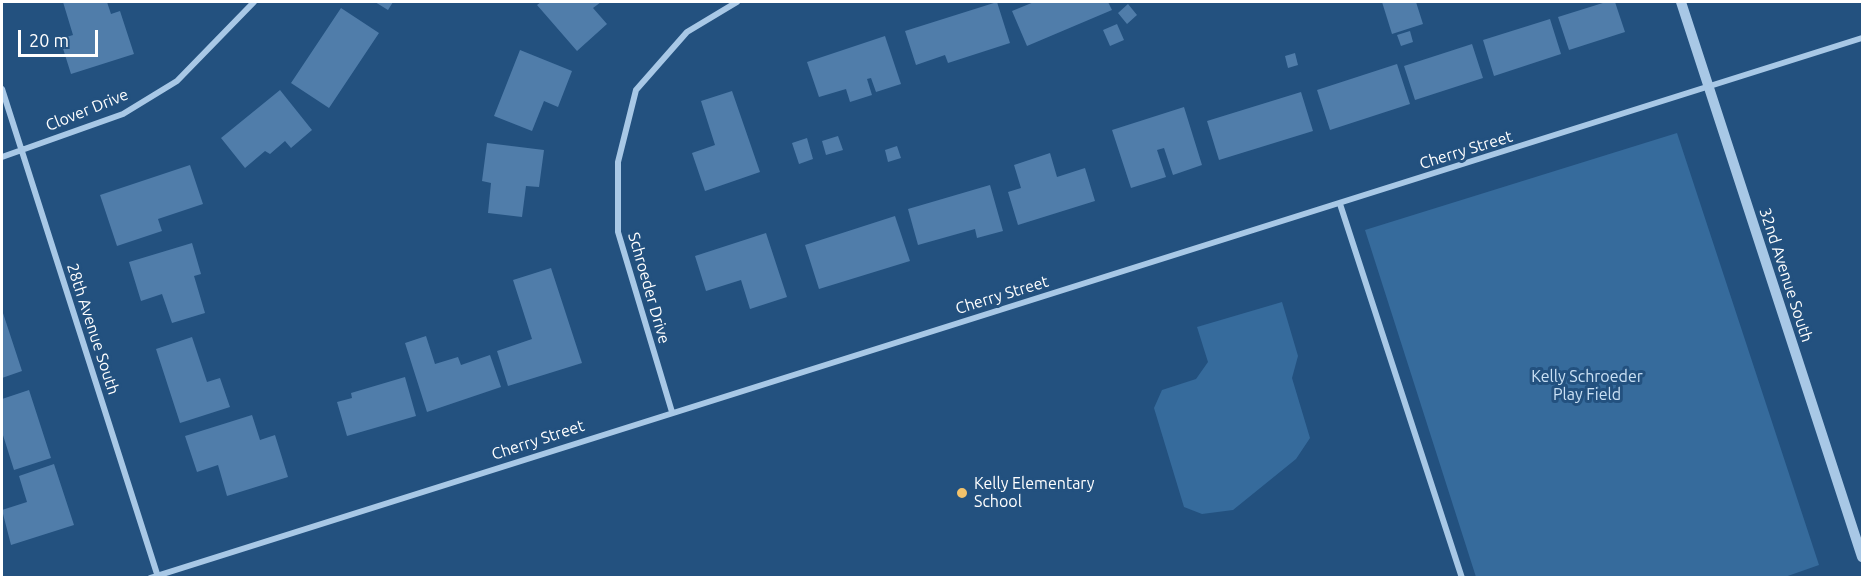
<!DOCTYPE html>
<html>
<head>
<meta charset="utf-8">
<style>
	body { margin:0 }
	#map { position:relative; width:1864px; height:579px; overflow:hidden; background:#23517f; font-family:Ubuntu,sans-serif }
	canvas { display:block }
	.frame { position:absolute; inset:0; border:3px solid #fff; pointer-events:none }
	.scale { position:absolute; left:18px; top:30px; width:80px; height:27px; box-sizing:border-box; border:3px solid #fff; border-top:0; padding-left:8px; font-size:18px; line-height:21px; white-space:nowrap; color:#fff; -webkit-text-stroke:4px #23517f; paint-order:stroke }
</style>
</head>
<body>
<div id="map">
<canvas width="1864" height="579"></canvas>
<div class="frame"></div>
<div class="scale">20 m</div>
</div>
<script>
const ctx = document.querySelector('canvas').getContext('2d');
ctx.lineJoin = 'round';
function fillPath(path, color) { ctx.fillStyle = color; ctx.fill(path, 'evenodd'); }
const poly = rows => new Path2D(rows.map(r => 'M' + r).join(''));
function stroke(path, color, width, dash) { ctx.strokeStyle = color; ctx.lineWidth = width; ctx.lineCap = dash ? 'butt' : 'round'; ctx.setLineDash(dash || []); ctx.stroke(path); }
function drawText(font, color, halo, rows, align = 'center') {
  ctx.font = font + ' Ubuntu,sans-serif'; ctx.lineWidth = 6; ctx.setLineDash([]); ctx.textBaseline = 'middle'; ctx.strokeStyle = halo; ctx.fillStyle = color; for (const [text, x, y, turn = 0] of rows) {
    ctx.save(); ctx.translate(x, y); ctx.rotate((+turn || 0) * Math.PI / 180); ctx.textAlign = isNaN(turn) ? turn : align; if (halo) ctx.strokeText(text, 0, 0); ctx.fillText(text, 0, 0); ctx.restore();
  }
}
const green = poly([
	[1677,133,1819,565,1782,578,1476,577,1365,230],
	[1282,302,1298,356,1292,378,1310,438,1296,459,1233,510,1202,514,1184,507,1154,408,1162,390,1196,379,1208,362,1197,327]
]);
const building = poly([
	[63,2,107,2,111,14,120,11,134,54,71,74,60,39,73,35],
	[375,2,393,2,388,10],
	[541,2,601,2,593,8,607,24,577,51,537,5],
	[997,2,1010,43,948,63,945,55,916,65,905,31],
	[1034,2,1108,2,1112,10,1027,46,1012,11],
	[1382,2,1416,2,1423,24,1392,34],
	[1606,2,1615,2,1625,32,1569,50,1558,17],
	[1128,4,1137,15,1127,24,1118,13],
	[341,8,379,33,329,108,291,83],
	[1550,19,1561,54,1494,76,1483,40],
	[1117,24,1124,40,1110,46,1103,30],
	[1410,31,1413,42,1401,46,1397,35],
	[885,36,901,84,876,92,871,78,867,79,872,95,850,102,846,89,819,97,807,62],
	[1472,44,1483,78,1415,100,1404,66],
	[520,50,572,71,558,107,544,101,532,131,494,116],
	[1295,53,1298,65,1288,68,1285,56],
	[1397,64,1410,104,1330,130,1317,90],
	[280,90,312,130,291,148,285,141,270,154,265,151,245,168,221,138],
	[732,91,760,172,705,191,692,153,715,145,701,101],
	[1301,92,1313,131,1219,160,1207,121],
	[1184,107,1202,165,1173,175,1164,148,1157,150,1166,177,1131,188,1112,130],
	[838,136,843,150,826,155,822,141],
	[807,138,813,159,799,164,792,143],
	[487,143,544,150,539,187,526,186,522,217,488,213,491,183,482,181],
	[897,146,901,158,888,162,885,150],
	[1050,153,1057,177,1085,168,1095,201,1018,225,1008,192,1021,188,1014,165],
	[190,165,203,204,158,219,162,231,117,246,100,195],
	[990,185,1003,231,977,238,975,229,918,245,908,209],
	[895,216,910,261,819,289,805,245],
	[766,233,787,297,750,309,741,280,706,291,695,256],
	[192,243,201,274,194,276,205,313,172,323,162,294,141,301,129,262],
	[551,268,582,363,508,386,497,351,532,339,513,280],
	[2,310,22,371,2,378],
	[426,336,435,364,458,357,461,365,490,355,501,387,427,412,405,343],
	[192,337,207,382,220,378,230,407,180,423,156,349],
	[405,377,416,416,347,436,337,402,352,398,351,393],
	[29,390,51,458,14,470,2,432,2,399],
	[252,415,260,440,275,435,288,477,227,496,218,465,197,472,185,436],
	[54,464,74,525,11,545,2,510,27,502,19,476]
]);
const minor = poly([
	[2,89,158,577],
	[2,157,123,114,177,81,254,2],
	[1340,204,1462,578],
	[672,412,618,232,618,162,636,90,687,32,737,2],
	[150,578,1862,38]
]);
const tertiary = poly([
	[1681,2,1862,557]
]);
const markers = [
	[962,493,6,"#f2c26b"]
];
const streetNames = [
	["Clover Drive",87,110,-22],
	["Cherry Street",1466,150,-17],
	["32nd Avenue South",1786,275,72],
	["Schroeder Drive",649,288,74],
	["Cherry Street",1002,295,-17],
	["28th Avenue South",93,329,72],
	["Cherry Street",538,440,-18]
];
const parkNames = [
	["Kelly Schroeder",1587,377],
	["Play Field",1587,395]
];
const poiNames = [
	["Kelly Elementary",974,484],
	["School",974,502]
];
fillPath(green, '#366b9c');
fillPath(building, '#507daa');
stroke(minor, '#a8c8e6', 6);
stroke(tertiary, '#a8c8e6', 10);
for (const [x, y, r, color] of markers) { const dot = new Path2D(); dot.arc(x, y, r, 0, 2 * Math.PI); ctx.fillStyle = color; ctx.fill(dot); stroke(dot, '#23517f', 2); }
drawText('16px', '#fff', '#23517f', streetNames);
drawText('16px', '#cbe1f5', '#23517f', parkNames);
drawText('16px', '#fff', '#23517f', poiNames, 'left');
</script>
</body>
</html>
